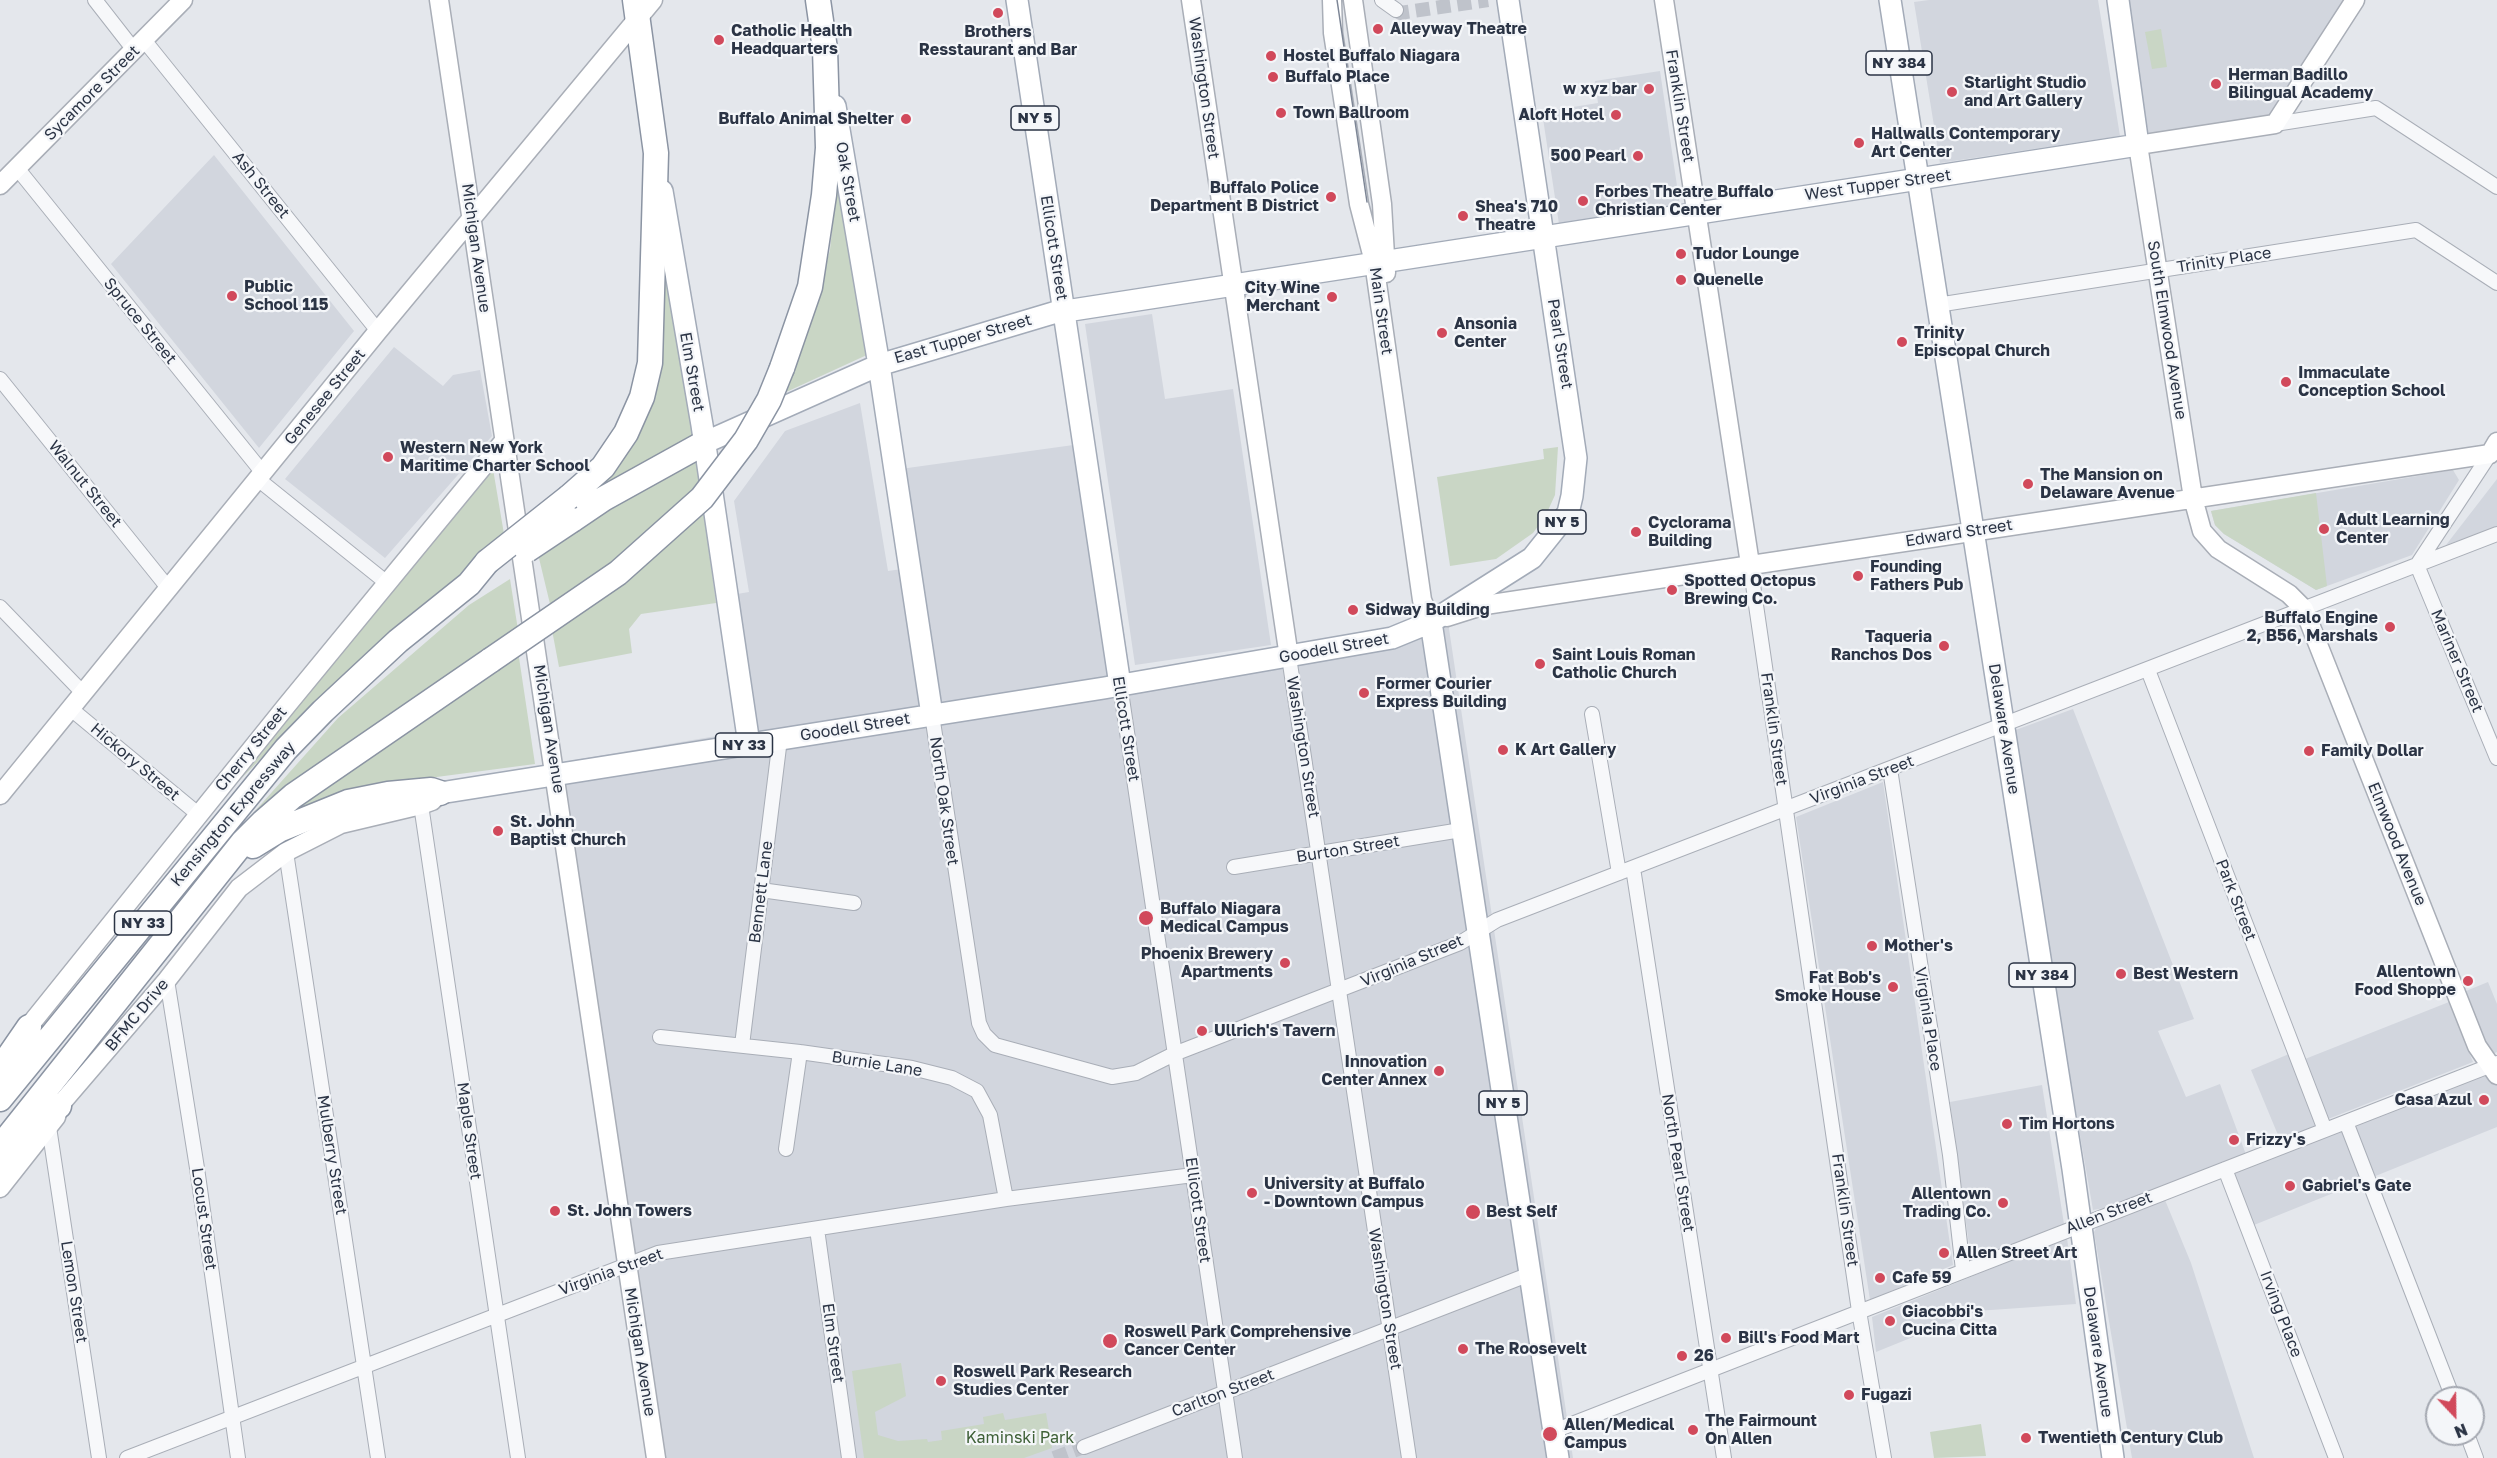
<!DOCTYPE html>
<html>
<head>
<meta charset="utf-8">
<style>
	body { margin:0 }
	#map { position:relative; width:2497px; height:1458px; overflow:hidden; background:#e4e7ec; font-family:"Golos Text",sans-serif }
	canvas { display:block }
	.north { position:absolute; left:2425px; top:1386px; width:60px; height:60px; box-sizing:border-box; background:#f4f6f9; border:2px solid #a4a8b1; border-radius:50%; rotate:158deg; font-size:16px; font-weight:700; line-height:24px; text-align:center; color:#2b3445 }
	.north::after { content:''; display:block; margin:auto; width:21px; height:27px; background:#d1495b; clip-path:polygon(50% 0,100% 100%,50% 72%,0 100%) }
</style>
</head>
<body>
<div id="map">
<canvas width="2497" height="1458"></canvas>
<div class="north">N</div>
</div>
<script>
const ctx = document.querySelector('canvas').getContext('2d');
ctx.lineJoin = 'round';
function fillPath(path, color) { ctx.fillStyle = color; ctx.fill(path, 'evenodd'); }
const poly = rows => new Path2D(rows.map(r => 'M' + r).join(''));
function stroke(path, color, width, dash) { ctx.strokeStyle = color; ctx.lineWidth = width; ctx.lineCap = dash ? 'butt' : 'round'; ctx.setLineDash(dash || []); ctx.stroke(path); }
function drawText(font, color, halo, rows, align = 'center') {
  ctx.font = font + ' "Golos Text",sans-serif'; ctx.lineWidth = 4.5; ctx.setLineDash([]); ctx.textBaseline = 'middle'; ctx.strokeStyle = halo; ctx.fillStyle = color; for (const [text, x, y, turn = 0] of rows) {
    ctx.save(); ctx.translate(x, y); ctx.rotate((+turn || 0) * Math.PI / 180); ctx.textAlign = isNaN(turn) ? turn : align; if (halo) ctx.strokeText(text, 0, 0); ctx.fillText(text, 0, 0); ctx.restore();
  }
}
const built = poly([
	[1929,0,2098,0,2120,136,1940,163,1914,2],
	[2127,0,2345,0,2270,116,2151,136,2148,132],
	[1660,71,1680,206,1559,224,1542,112,1598,103,1595,81],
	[214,155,354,331,259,448,111,264],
	[1152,314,1165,399,1233,389,1271,645,1135,665,1085,324],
	[394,347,443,386,453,375,480,370,492,436,385,558,285,479],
	[860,403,888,571,902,569,886,471,1095,442,1130,673,1448,622,1573,1458,650,1458,545,765,740,732,719,597,749,592,734,501,785,431],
	[2453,470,2459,480,2412,555,2316,590,2224,534,2215,525,2211,511],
	[2497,479,2497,527,2446,545],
	[2073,709,2194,1019,2158,1031,2186,1097,2220,1084,2248,1160,2144,1201,2093,1210,2010,732],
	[1883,782,1953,1265,1870,1300,1796,817],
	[2488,982,2497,1004,2497,1052,2493,1054,2488,1049,2466,991],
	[2449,1002,2473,1062,2328,1119,2305,1059],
	[2289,1054,2321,1131,2283,1147,2251,1070],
	[2492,1071,2497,1085,2497,1127,2254,1225,2233,1171],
	[2042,1085,2064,1224,1971,1260,1950,1102],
	[2165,1200,2191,1263,2254,1458,2132,1458,2094,1232,2097,1227],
	[2067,1238,2076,1304,1977,1311,1876,1352,1872,1317]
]);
const green = poly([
	[2161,29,2167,67,2152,69,2145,32],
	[835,148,869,354,784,393,804,344,830,250,835,200],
	[663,262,694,430,691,439,592,492,629,444],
	[1558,447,1555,495,1545,517,1533,533,1496,559,1450,566,1437,477,1544,459,1543,449],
	[696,462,700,485,621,558,550,604,538,554,595,515],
	[493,469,505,540,406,619,338,680,233,787,469,493],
	[2316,493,2327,586,2316,590,2224,534,2215,525,2211,511],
	[704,512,716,603,641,614,629,629,632,653,559,667,552,630],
	[510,579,518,630,350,741,247,820,338,718,469,605],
	[518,651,535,764,376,785,281,820,301,801],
	[901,1363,906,1396,875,1412,878,1435,898,1441,927,1439,928,1442,942,1440,941,1431,984,1424,983,1417,1003,1413,1005,1420,1046,1413,1052,1448,1024,1458,864,1458,852,1371],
	[1981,1424,1986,1456,1934,1458,1930,1432]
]);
const streetTunnel = poly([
	[1396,10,1400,13,1488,0],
	[1054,1458,1084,1447]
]);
const street = poly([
	[95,0,134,50],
	[1382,0,1396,10],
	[144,40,378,331],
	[2275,124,2376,108,2497,187],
	[17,168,263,473],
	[1937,305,2416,230,2497,283],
	[0,379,169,589],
	[259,480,387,583],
	[1750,564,1859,1311,1884,1458],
	[2417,565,2497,758],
	[2417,565,2490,454],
	[0,607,84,694],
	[1289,657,1409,1458],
	[2148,670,2325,1130],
	[1120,685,1235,1458],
	[71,709,198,814],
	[1592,714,1619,873],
	[932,715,979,1023,984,1034,995,1045,1112,1077,1136,1073,1174,1054,1460,943,1497,920,2497,534],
	[1890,769,1950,1155,1963,1270],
	[421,805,518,1458],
	[286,852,378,1458],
	[1234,867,1461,830],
	[1633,868,1724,1458],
	[761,890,854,903],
	[167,980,197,1168,238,1458],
	[660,1037,800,1052,912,1068,952,1078,977,1091,990,1115,1006,1199],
	[742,1045,780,739],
	[2346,1122,2453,1398],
	[49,1127,99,1458],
	[786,1149,800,1052],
	[2225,1169,2336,1458],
	[817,1229,849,1458],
	[1554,1431,2497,1063],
	[2467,1434,2476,1458],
	[1084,1447,1530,1274],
	[127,1458,658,1253,1006,1199,1193,1175]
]);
const secondary = poly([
	[439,0,656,1458],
	[1191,0,1289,657],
	[1332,0,1333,33,1359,204,1374,262,1422,600,1431,622],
	[1353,0,1382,204,1386,273],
	[1664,0,1750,564],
	[2355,0,2275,124,2138,145,2193,498,2202,531,2218,549,2289,594,2304,609,2477,1046,2497,1075],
	[0,185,183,0],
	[1447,617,1485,605,2490,454,2497,442],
	[0,795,378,331,653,0],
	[21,1036,287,705,504,441],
	[0,1188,56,1117,59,1106,167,980,239,888,286,852,341,824,421,805,432,801,440,793]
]);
const primary = poly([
	[1017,0,1120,685],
	[1890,0,2073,1169,2113,1458],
	[835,106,879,365,932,715],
	[662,191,702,425,749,744],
	[704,443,879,365,1053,313,2138,145,2118,0],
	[1431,622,1558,1458],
	[440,793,1104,688,1392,638,1431,622,1532,558,1568,513,1572,496,1576,458,1508,0]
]);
const highway = poly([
	[782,368,810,287,824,195,828,148,825,49,818,0],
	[569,497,603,467,626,433,642,397,650,363,656,153,635,0],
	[572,520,603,499,704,443],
	[253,846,279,830,348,802,388,794,431,790,440,793],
	[0,1069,29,1027],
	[0,1099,286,749,323,711,398,641,469,584,487,562],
	[0,1147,243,842,263,822,293,796,491,660],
	[0,1165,47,1111,59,1106]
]);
const tram = poly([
	[1337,0,1367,202]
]);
const highwayBridge = poly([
	[527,550,572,520],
	[487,562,569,497],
	[491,660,618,573,702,498,746,440,769,400,782,368]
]);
const markers = [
	[998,13,6,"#d1495b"],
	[1378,29,6,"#d1495b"],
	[719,40,6,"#d1495b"],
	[1271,56,6,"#d1495b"],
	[1273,77,6,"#d1495b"],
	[2216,84,6,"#d1495b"],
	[1649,89,6,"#d1495b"],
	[1952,92,6,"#d1495b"],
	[1281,113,6,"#d1495b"],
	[1616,115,6,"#d1495b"],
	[906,119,6,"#d1495b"],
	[1859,143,6,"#d1495b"],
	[1638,156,6,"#d1495b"],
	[1331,197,6,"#d1495b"],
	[1583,201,6,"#d1495b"],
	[1463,216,6,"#d1495b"],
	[1681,254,6,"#d1495b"],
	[1681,280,6,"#d1495b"],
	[232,296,6,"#d1495b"],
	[1332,297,6,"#d1495b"],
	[1442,333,6,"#d1495b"],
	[1902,342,6,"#d1495b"],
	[2286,382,6,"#d1495b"],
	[388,457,6,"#d1495b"],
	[2028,484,6,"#d1495b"],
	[2324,529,6,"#d1495b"],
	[1636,532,6,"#d1495b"],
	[1858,576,6,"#d1495b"],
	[1672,590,6,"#d1495b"],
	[1353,610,6,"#d1495b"],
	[2390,627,6,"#d1495b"],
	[1944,646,6,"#d1495b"],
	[1540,664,6,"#d1495b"],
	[1364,693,6,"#d1495b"],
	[1503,750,6,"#d1495b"],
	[2309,751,6,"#d1495b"],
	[498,831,6,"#d1495b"],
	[1146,918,8,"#d1495b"],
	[1872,946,6,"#d1495b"],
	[1285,963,6,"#d1495b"],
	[2121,974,6,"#d1495b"],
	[2468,981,6,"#d1495b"],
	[1893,987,6,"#d1495b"],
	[1202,1031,6,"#d1495b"],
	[1439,1071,6,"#d1495b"],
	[2484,1100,6,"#d1495b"],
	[2007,1124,6,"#d1495b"],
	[2234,1140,6,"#d1495b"],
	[2290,1186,6,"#d1495b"],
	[1252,1193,6,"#d1495b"],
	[2003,1203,6,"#d1495b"],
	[555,1211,6,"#d1495b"],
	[1473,1212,8,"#d1495b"],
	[1944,1253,6,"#d1495b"],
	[1880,1278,6,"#d1495b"],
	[1890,1321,6,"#d1495b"],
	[1726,1338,6,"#d1495b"],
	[1110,1341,8,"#d1495b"],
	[1463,1349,6,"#d1495b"],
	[1682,1356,6,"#d1495b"],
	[941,1381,6,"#d1495b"],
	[1849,1395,6,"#d1495b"],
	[1693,1430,6,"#d1495b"],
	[1550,1434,8,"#d1495b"],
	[2026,1438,6,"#d1495b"]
];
const shields = [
	[1899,63,66],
	[1035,118,48],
	[1562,522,48],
	[744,745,57],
	[143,923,57],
	[2042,975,66],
	[1503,1103,48]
];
const shieldNames = [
	["NY 384",1899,63],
	["NY 5",1035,118],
	["NY 5",1562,522],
	["NY 33",744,745],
	["NY 33",143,923],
	["NY 384",2042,975],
	["NY 5",1503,1103]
];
const poiNames = [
	["Alleyway Theatre",1390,29],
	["Catholic Health",731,31],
	["Headquarters",731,49],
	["Brothers",998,32,"center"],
	["Resstaurant and Bar",998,50,"center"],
	["Hostel Buffalo Niagara",1283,56],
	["Herman Badillo",2228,75],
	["Bilingual Academy",2228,93],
	["Buffalo Place",1285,77],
	["Starlight Studio",1964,83],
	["and Art Gallery",1964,101],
	["w xyz bar",1637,89,"right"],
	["Town Ballroom",1293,113],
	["Aloft Hotel",1604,115,"right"],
	["Buffalo Animal Shelter",894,119,"right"],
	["Hallwalls Contemporary",1871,134],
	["Art Center",1871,152],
	["500 Pearl",1626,156,"right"],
	["Buffalo Police",1319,188,"right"],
	["Department B District",1319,206,"right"],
	["Forbes Theatre Buffalo",1595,192],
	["Christian Center",1595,210],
	["Shea's 710",1475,207],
	["Theatre",1475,225],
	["Tudor Lounge",1693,254],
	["Quenelle",1693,280],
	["Public",244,287],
	["School 115",244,305],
	["City Wine",1320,288,"right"],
	["Merchant",1320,306,"right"],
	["Ansonia",1454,324],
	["Center",1454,342],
	["Trinity",1914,333],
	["Episcopal Church",1914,351],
	["Immaculate",2298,373],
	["Conception School",2298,391],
	["Western New York",400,448],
	["Maritime Charter School",400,466],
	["The Mansion on",2040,475],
	["Delaware Avenue",2040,493],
	["Adult Learning",2336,520],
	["Center",2336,538],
	["Cyclorama",1648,523],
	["Building",1648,541],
	["Founding",1870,567],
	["Fathers Pub",1870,585],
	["Spotted Octopus",1684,581],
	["Brewing Co.",1684,599],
	["Sidway Building",1365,610],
	["Buffalo Engine",2378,618,"right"],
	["2, B56, Marshals",2378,636,"right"],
	["Taqueria",1932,637,"right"],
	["Ranchos Dos",1932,655,"right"],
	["Saint Louis Roman",1552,655],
	["Catholic Church",1552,673],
	["Former Courier",1376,684],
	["Express Building",1376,702],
	["K Art Gallery",1515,750],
	["Family Dollar",2321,751],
	["St. John",510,822],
	["Baptist Church",510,840],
	["Buffalo Niagara",1160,909],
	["Medical Campus",1160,927],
	["Mother's",1884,946],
	["Phoenix Brewery",1273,954,"right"],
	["Apartments",1273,972,"right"],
	["Allentown",2456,972,"right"],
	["Food Shoppe",2456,990,"right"],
	["Best Western",2133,974],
	["Fat Bob's",1881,978,"right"],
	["Smoke House",1881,996,"right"],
	["Ullrich's Tavern",1214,1031],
	["Innovation",1427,1062,"right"],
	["Center Annex",1427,1080,"right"],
	["Casa Azul",2472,1100,"right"],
	["Tim Hortons",2019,1124],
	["Frizzy's",2246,1140],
	["University at Buffalo",1264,1184],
	["- Downtown Campus",1264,1202],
	["Gabriel's Gate",2302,1186],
	["Allentown",1991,1194,"right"],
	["Trading Co.",1991,1212,"right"],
	["St. John Towers",567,1211],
	["Best Self",1486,1212],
	["Allen Street Art",1956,1253],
	["Cafe 59",1892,1278],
	["Giacobbi's",1902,1312],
	["Cucina Citta",1902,1330],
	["Roswell Park Comprehensive",1124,1332],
	["Cancer Center",1124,1350],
	["Bill's Food Mart",1738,1338],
	["The Roosevelt",1475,1349],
	["26",1694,1356],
	["Roswell Park Research",953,1372],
	["Studies Center",953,1390],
	["Fugazi",1861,1395],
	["The Fairmount",1705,1421],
	["On Allen",1705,1439],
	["Allen/Medical",1564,1425],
	["Campus",1564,1443],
	["Twentieth Century Club",2038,1438]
];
const streetNames = [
	["Washington Street",1204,88,82],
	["Sycamore Street",92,93,-45],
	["Franklin Street",1680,106,81],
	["Oak Street",848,182,80],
	["Ash Street",261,185,51],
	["West Tupper Street",1878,185,-8],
	["Michigan Avenue",476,248,82],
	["Ellicott Street",1054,248,81],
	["Trinity Place",2224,260,-9],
	["Main Street",1381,311,82],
	["Spruce Street",140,321,51],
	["South Elmwood Avenue",2167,330,81],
	["East Tupper Street",963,339,-16],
	["Pearl Street",1560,344,81],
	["Elm Street",692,372,80],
	["Genesee Street",325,397,-51],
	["Walnut Street",85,484,51],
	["Edward Street",1959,533,-9],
	["Goodell Street",1334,648,-10],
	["Mariner Street",2457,661,67],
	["Goodell Street",855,727,-9],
	["Michigan Avenue",549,729,81],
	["Ellicott Street",1126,729,81],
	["Franklin Street",1774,729,82],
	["Delaware Avenue",2004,729,81],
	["Washington Street",1303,747,81],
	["Cherry Street",251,749,-51],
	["Hickory Street",135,762,40],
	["Virginia Street",1862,780,-21],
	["North Oak Street",944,801,82],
	["Kensington Expressway",233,814,-50],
	["Elmwood Avenue",2397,844,68],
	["Burton Street",1348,849,-9],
	["Bennett Lane",761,892,-83],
	["Park Street",2236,900,69],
	["Virginia Street",1412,961,-23],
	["BFMC Drive",137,1015,-50],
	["Virginia Place",1928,1019,81],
	["Burnie Lane",877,1064,9],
	["Maple Street",469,1131,82],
	["Mulberry Street",332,1155,81],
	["North Pearl Street",1678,1163,81],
	["Ellicott Street",1198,1210,82],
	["Franklin Street",1845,1210,82],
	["Allen Street",2109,1213,-21],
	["Locust Street",204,1219,82],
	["Virginia Street",611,1272,-20],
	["Lemon Street",74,1292,81],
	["Washington Street",1385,1299,81],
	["Irving Place",2281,1314,69],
	["Elm Street",833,1343,82],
	["Michigan Avenue",640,1352,81],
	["Delaware Avenue",2098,1352,82],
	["Carlton Street",1223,1393,-21]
];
const parkNames = [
	["Kaminski Park",1020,1438]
];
fillPath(built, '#d2d6de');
fillPath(green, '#c9d6c5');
stroke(streetTunnel, '#bfc3cb', 14, [14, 7]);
stroke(street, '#a9aeb7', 16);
stroke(secondary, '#a9aeb7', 21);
stroke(primary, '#a3abb8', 24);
stroke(highway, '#8b94a3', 27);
stroke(street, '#f7f8fa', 14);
stroke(secondary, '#fff', 18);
stroke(primary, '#fff', 21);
stroke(highway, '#fff', 24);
stroke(tram, '#7d8696', 1.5);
stroke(highwayBridge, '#8b94a3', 27, []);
stroke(highwayBridge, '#fff', 24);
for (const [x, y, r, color] of markers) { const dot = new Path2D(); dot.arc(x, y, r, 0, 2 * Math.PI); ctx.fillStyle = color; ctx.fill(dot); stroke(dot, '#f4f6f9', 2); }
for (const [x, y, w] of shields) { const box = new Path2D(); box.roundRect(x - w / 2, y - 12, w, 24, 4.5); ctx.fillStyle = '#f4f6f9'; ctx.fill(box); stroke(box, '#2b3445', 1.5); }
drawText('bold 15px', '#2b3445', null, shieldNames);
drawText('bold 16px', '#2b3445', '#f4f6f9', poiNames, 'left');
drawText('16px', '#2b3445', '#f4f6f9', streetNames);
drawText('16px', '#3f6138', '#f4f6f9', parkNames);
</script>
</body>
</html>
